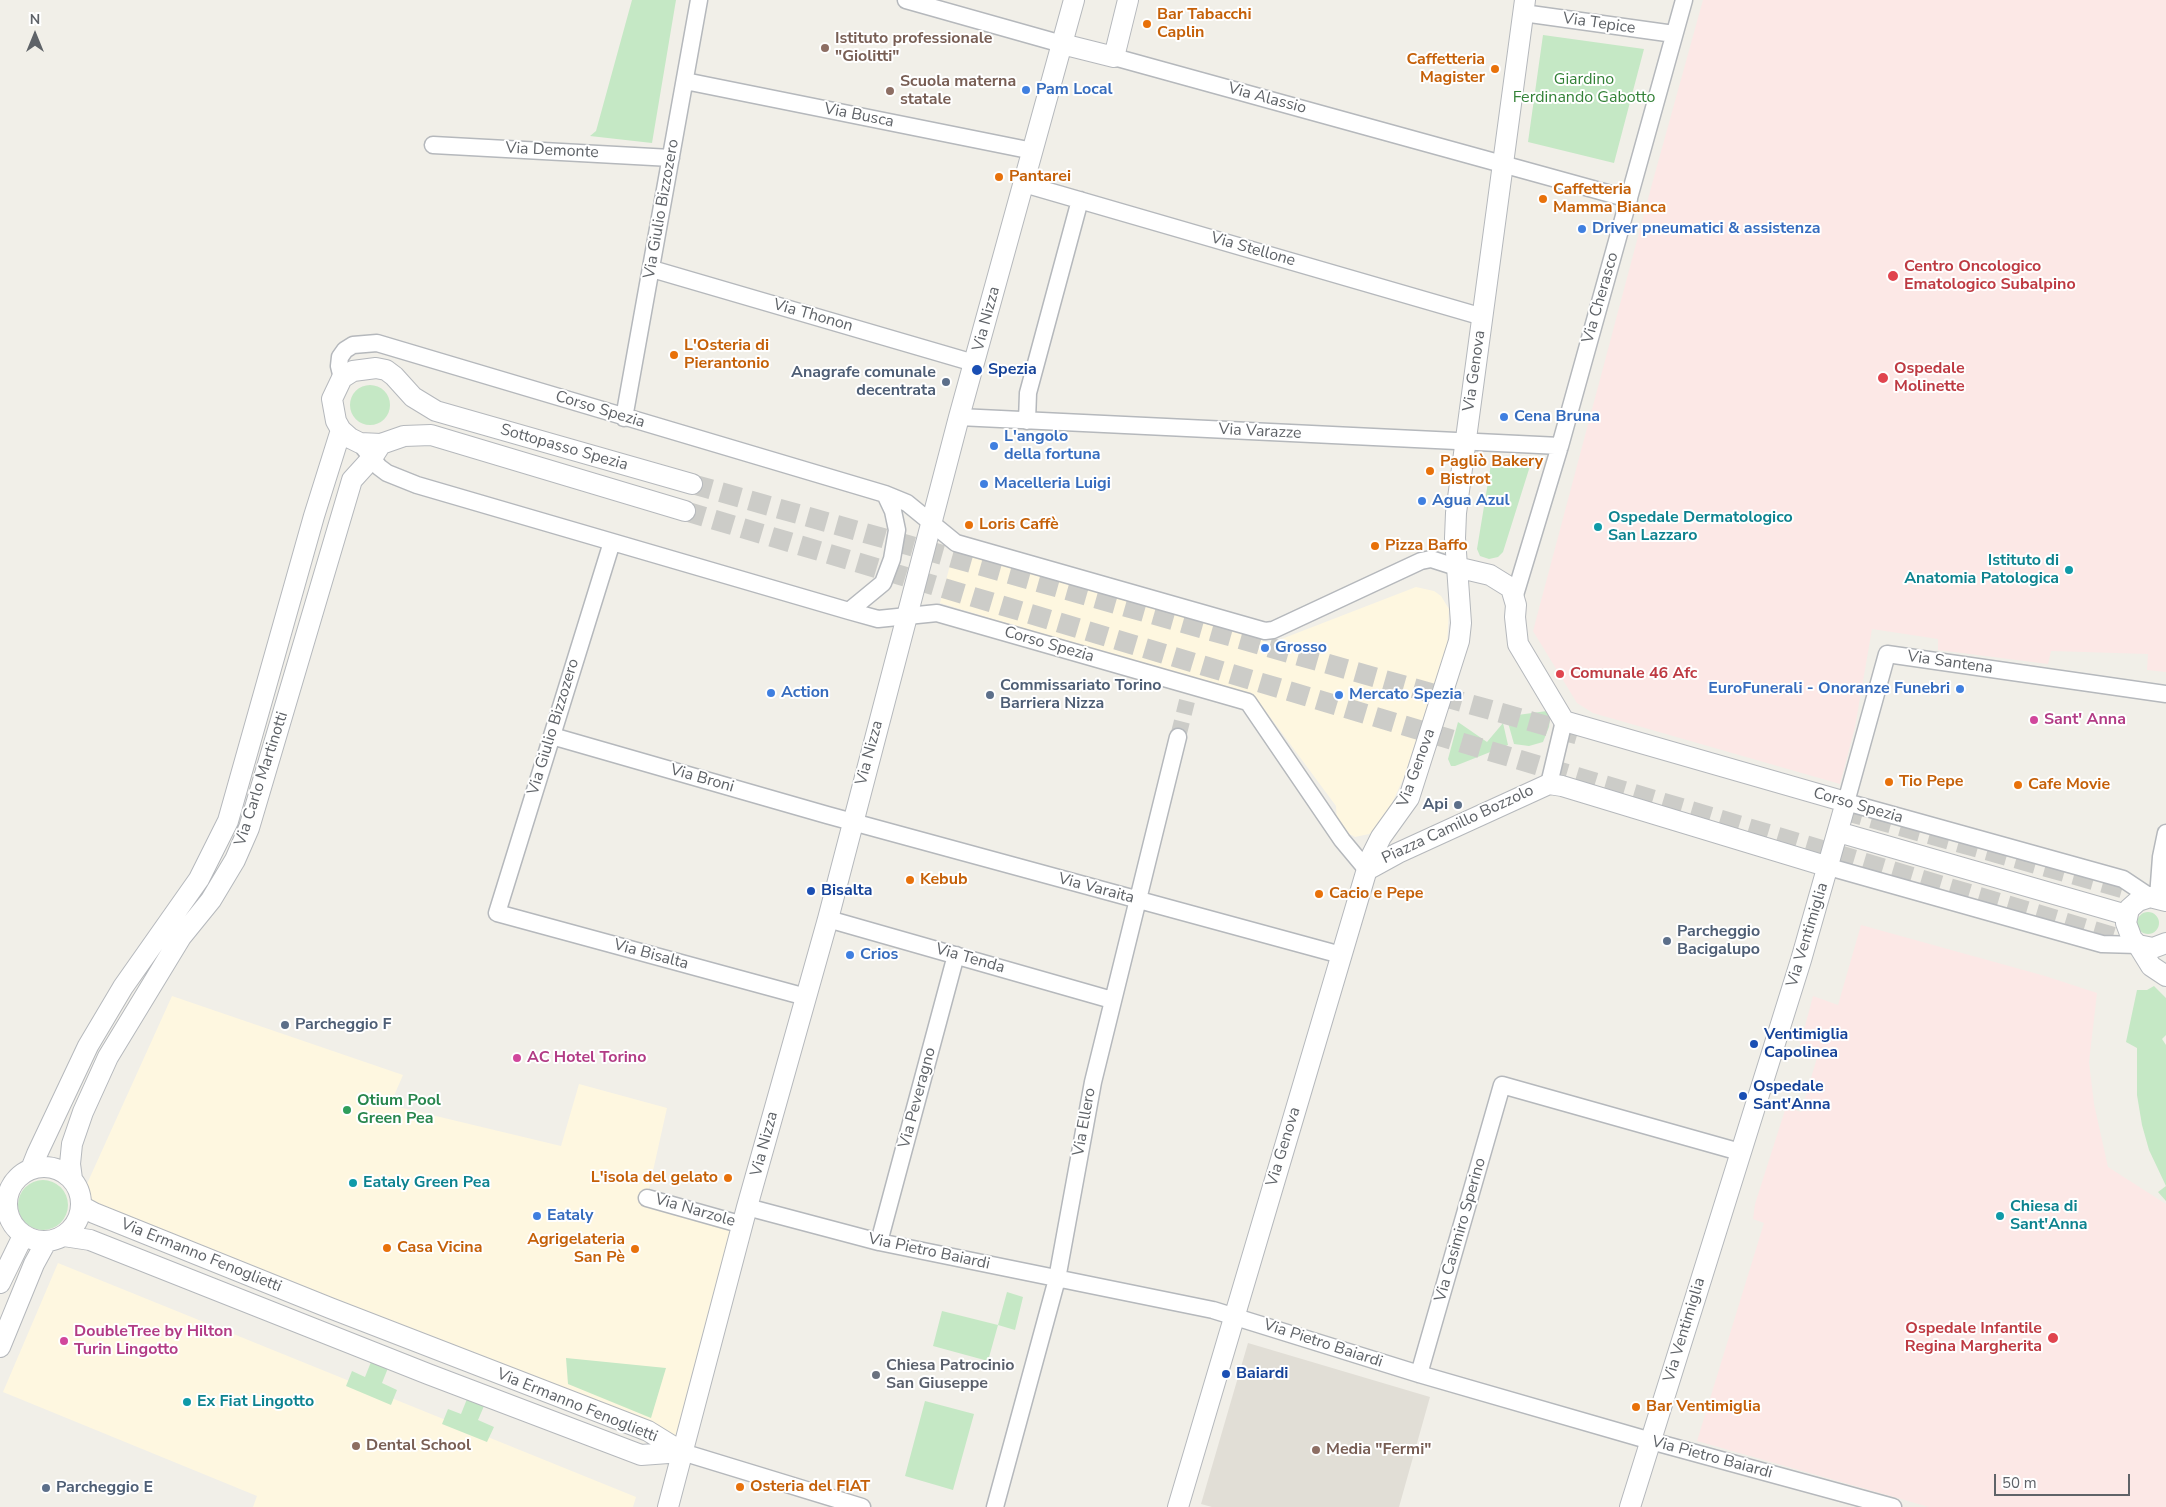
<!DOCTYPE html>
<html>
<head>
<meta charset="utf-8">
<style>
	body { margin:0 }
	#map { position:relative; width:2166px; height:1507px; overflow:hidden; background:#f1efe8; font-family:"Nunito Sans",sans-serif }
	canvas { display:block }
	.north { position:absolute; left:10px; top:10px; width:50px; height:50px; -webkit-text-stroke:4px #fff; paint-order:stroke; rotate:0deg; font-size:14px; font-weight:700; line-height:20px; text-align:center; color:#5f6368 }
	.north::after { content:''; display:block; margin:auto; width:18px; height:22px; background:#5f6368; clip-path:polygon(50% 0,100% 100%,50% 72%,0 100%) }
	.scale { position:absolute; left:1994px; top:1474px; width:136px; height:22px; box-sizing:border-box; border:2px solid #5f6368; border-top:0; padding-left:6px; font-size:15px; line-height:18px; white-space:nowrap; color:#5f6368; -webkit-text-stroke:4px #fff; paint-order:stroke }
</style>
</head>
<body>
<div id="map">
<canvas width="2166" height="1507"></canvas>
<div class="north">N</div>
<div class="scale">50 m</div>
</div>
<script>
const ctx = document.querySelector('canvas').getContext('2d');
ctx.lineJoin = 'round';
function fillPath(path, color) { ctx.fillStyle = color; ctx.fill(path, 'evenodd'); }
const poly = rows => new Path2D(rows.map(r => 'M' + r).join(''));
function stroke(path, color, width, dash) { ctx.strokeStyle = color; ctx.lineWidth = width; ctx.lineCap = dash ? 'butt' : 'round'; ctx.setLineDash(dash || []); ctx.stroke(path); }
function drawText(font, color, halo, rows, align = 'center') {
  ctx.font = font + ' "Nunito Sans",sans-serif'; ctx.lineWidth = 4; ctx.setLineDash([]); ctx.textBaseline = 'middle'; ctx.strokeStyle = halo; ctx.fillStyle = color; for (const [text, x, y, turn = 0] of rows) {
    ctx.save(); ctx.translate(x, y); ctx.rotate((+turn || 0) * Math.PI / 180); ctx.textAlign = isNaN(turn) ? turn : align; if (halo) ctx.strokeText(text, 0, 0); ctx.fillText(text, 0, 0); ctx.restore();
  }
}
const commercial = poly([
	[954,550,1271,643,1416,587,1434,591,1441,596,1449,609,1447,646,1404,777,1388,812,1377,828,1369,834,1355,837,1344,831,1337,823,1336,806,1256,698,940,603],
	[172,996,403,1075,390,1105,561,1146,579,1084,667,1108,647,1198,743,1225,681,1439,212,1260,81,1197],
	[58,1263,636,1497,633,1507,253,1507,257,1496,3,1392]
]);
const education = poly([
	[1248,1343,1430,1397,1399,1507,1212,1507,1201,1504]
]);
const medical = poly([
	[1703,0,2166,0,2166,672,2147,670,2148,654,2051,651,2048,664,1938,650,1938,639,1872,629,1855,727,1840,784,1593,713,1577,703,1533,631,1652,184],
	[1861,925,2045,976,2097,993,2089,1062,2094,1104,2108,1167,2166,1204,2166,1507,1929,1507,1697,1441,1764,1223,1753,1219,1755,1204,1786,1107,1801,1112,1819,1051,1800,1045,1813,996,1838,1005]
]);
const green = poly([
	[632,0,676,0,652,143,590,136,596,131],
	[1543,35,1644,49,1614,163,1528,142],
	'350 405a20 20 0 1 1 40 0a20 20 0 1 1-40 0Z',
	[1491,464,1530,466,1503,552,1498,557,1489,559,1480,556,1477,549],
	[1547,711,1550,719,1549,727,1543,742,1529,746,1514,744,1507,719,1510,716],
	[1458,722,1487,742,1503,723,1508,745,1455,766,1451,766,1448,759],
	'2137 923a11 11 0 1 1 22 0a11 11 0 1 1-22 0Z',
	[2154,986,2166,998,2166,1035,2162,1039,2166,1045,2166,1201,2158,1192,2166,1186,2149,1150,2142,1125,2137,1095,2137,1048,2126,1042,2137,990,2147,990],
	'18 1205a25 25 0 1 1 50 0a25 25 0 1 1-50 0Z',
	[1007,1292,1023,1297,1015,1330,998,1325,988,1361,933,1346,942,1311,998,1325],
	[566,1358,666,1368,651,1418,568,1384],
	[371,1362,388,1368,382,1383,397,1390,391,1405,346,1386,352,1371,365,1377],
	[467,1399,484,1406,478,1420,494,1427,487,1442,442,1424,448,1409,461,1414],
	[925,1401,974,1414,953,1490,905,1476]
]);
const minorTunnel = poly([
	[1178,737,1187,701]
]);
const tertiaryTunnel = poly([
	[692,484,1579,735],
	[685,511,2137,944],
	[1843,810,2147,895]
]);
const minor = poly([
	[906,0,1062,44],
	[1523,13,1674,34],
	[1114,57,1629,199],
	[685,81,1033,151],
	[433,145,671,158],
	[1024,184,1483,317],
	[652,269,974,363],
	[342,378,339,366,340,357,345,350,353,345,377,343,885,494,907,503,956,543,1265,631,1273,630,1421,561,1431,559,1456,567],
	[959,417,1560,446],
	[624,418,699,0],
	[1027,421,1028,393,1080,200],
	[364,448,379,467,387,473,417,485,849,611,878,619,937,613,1248,702,1342,840,1367,870],
	[612,542,497,913,806,997],
	[1515,595,1560,446,1684,0],
	[849,611,883,583,892,559,897,530,893,511,885,494],
	[552,736,827,815,1341,955],
	[1549,784,1564,721],
	[1829,867,2102,944,2138,945],
	[2150,897,2123,879,1846,802,1887,654,2166,694],
	[2158,897,2161,857,2166,833],
	[828,919,1112,1000],
	[647,1198,743,1225],
	[747,1207,879,1242,1213,1310,1419,1374,1651,1441,1893,1507],
	[879,1242,956,955],
	[1419,1374,1502,1085,1740,1152],
	[682,1452,862,1507],
	[995,1507,1057,1279,1093,1082,1178,737]
]);
const tertiary = poly([
	[1062,44,1114,57,1128,0],
	[685,511,431,435,404,436,381,444,360,443,350,438,341,430,336,421,332,399,342,378,353,371,376,368,386,370,394,376,413,397,436,411,692,484],
	[1456,567,1490,575,1511,588,1516,605,1515,617,1518,644,1564,721,1846,802,1801,960,1630,1507],
	[1838,832,2127,915],
	[1367,870,1398,853,1549,784,1562,786,1829,867],
	[2166,901,2150,897,2138,901,2129,909,2126,923,2132,939,2138,945,2151,966,2166,976],
	[2138,945,2153,948,2166,943],
	'7 1204a37 37 0 1 1 74 0a37 37 0 1 1-74 0Z',
	[31,1169,37,1154,88,1046,123,987,199,879,228,821,314,516,341,430],
	[72,1179,70,1164,72,1144,83,1112,108,1057,181,937,211,900,235,860,249,828,352,480,372,458,381,444],
	[81,1206,94,1213,330,1308,648,1431,682,1452],
	[64,1236,90,1240,428,1374,641,1455,682,1452],
	[0,1283,23,1236],
	[0,1347,34,1264,46,1242],
	[668,1507,747,1207,828,919,959,417,1074,0],
	[1178,1507,1370,859,1381,837,1409,798,1459,641,1461,623,1455,538,1456,513,1525,0]
]);
const markers = [
	[1147,24,5,"#e8710a"],
	[825,48,5,"#8d6e63"],
	[1495,69,5,"#e8710a"],
	[1026,90,5,"#3f7fe0"],
	[890,91,5,"#8d6e63"],
	[999,177,5,"#e8710a"],
	[1543,199,5,"#e8710a"],
	[1582,229,5,"#3f7fe0"],
	[1893,276,6,"#e0444e"],
	[674,355,5,"#e8710a"],
	[977,370,6,"#1a4fb4"],
	[1883,378,6,"#e0444e"],
	[946,382,5,"#5c6f8a"],
	[1504,417,5,"#3f7fe0"],
	[994,446,5,"#3f7fe0"],
	[1430,471,5,"#e8710a"],
	[984,484,5,"#3f7fe0"],
	[1422,501,5,"#3f7fe0"],
	[969,525,5,"#e8710a"],
	[1598,527,5,"#0f9aa8"],
	[1375,546,5,"#e8710a"],
	[2069,570,5,"#0f9aa8"],
	[1265,648,5,"#3f7fe0"],
	[1560,674,5,"#e0444e"],
	[1960,689,5,"#3f7fe0"],
	[771,693,5,"#3f7fe0"],
	[990,695,5,"#5c6f8a"],
	[1339,695,5,"#3f7fe0"],
	[2034,720,5,"#d1479c"],
	[1889,782,5,"#e8710a"],
	[2018,785,5,"#e8710a"],
	[1458,805,5,"#5c6f8a"],
	[910,880,5,"#e8710a"],
	[811,891,5,"#1a4fb4"],
	[1319,894,5,"#e8710a"],
	[1667,941,5,"#5c6f8a"],
	[850,955,5,"#3f7fe0"],
	[285,1025,5,"#5c6f8a"],
	[1754,1044,5,"#1a4fb4"],
	[517,1058,5,"#d1479c"],
	[1743,1096,5,"#1a4fb4"],
	[347,1110,5,"#2e9e5b"],
	[728,1178,5,"#e8710a"],
	[353,1183,5,"#0f9aa8"],
	[537,1216,5,"#3f7fe0"],
	[2000,1216,5,"#0f9aa8"],
	[387,1248,5,"#e8710a"],
	[635,1249,5,"#e8710a"],
	[2053,1338,6,"#e0444e"],
	[64,1341,5,"#d1479c"],
	[1226,1374,5,"#1a4fb4"],
	[876,1375,5,"#6b7280"],
	[187,1402,5,"#0f9aa8"],
	[1636,1407,5,"#e8710a"],
	[356,1446,5,"#8d6e63"],
	[1316,1450,5,"#8d6e63"],
	[740,1487,5,"#e8710a"],
	[46,1488,5,"#5c6f8a"]
];
const foodNames = [
	["Bar Tabacchi",1157,15],
	["Caplin",1157,33],
	["Caffetteria",1485,60,"right"],
	["Magister",1485,78,"right"],
	["Pantarei",1009,177],
	["Caffetteria",1553,190],
	["Mamma Bianca",1553,208],
	["L'Osteria di",684,346],
	["Pierantonio",684,364],
	["Pagliò Bakery",1440,462],
	["Bistrot",1440,480],
	["Loris Caffè",979,525],
	["Pizza Baffo",1385,546],
	["Tio Pepe",1899,782],
	["Cafe Movie",2028,785],
	["Kebub",920,880],
	["Cacio e Pepe",1329,894],
	["L'isola del gelato",718,1178,"right"],
	["Agrigelateria",625,1240,"right"],
	["San Pè",625,1258,"right"],
	["Casa Vicina",397,1248],
	["Bar Ventimiglia",1646,1407],
	["Osteria del FIAT",750,1487]
];
const streetNames = [
	["Via Tepice",1599,24,8],
	["Via Alassio",1267,99,15],
	["Via Busca",859,116,11],
	["Via Demonte",552,151,3],
	["Via Giulio Bizzozero",662,209,-80],
	["Via Stellone",1253,250,16],
	["Via Cherasco",1601,298,-74],
	["Via Thonon",813,316,16],
	["Via Nizza",987,319,-75],
	["Via Genova",1475,371,-82],
	["Corso Spezia",600,410,17],
	["Via Varazze",1260,432,3],
	["Sottopasso Spezia",564,448,16],
	["Corso Spezia",1049,645,16],
	["Via Santena",1950,663,8],
	["Via Giulio Bizzozero",554,727,-73],
	["Via Nizza",870,753,-75],
	["Via Genova",1417,768,-70],
	["Via Carlo Martinotti",262,779,-72],
	["Via Broni",702,779,16],
	["Corso Spezia",1858,806,16],
	["Piazza Camillo Bozzolo",1458,825,-25],
	["Via Varaita",1096,889,15],
	["Via Ventimiglia",1808,935,-73],
	["Via Bisalta",651,955,15],
	["Via Tenda",970,959,16],
	["Via Peveragno",918,1098,-75],
	["Via Ellero",1085,1122,-80],
	["Via Nizza",765,1144,-75],
	["Via Genova",1284,1147,-73],
	["Via Narzole",695,1211,16],
	["Via Casimiro Sperino",1461,1230,-74],
	["Via Pietro Baiardi",929,1252,12],
	["Via Ermanno Fenoglietti",201,1256,22],
	["Via Ventimiglia",1685,1330,-73],
	["Via Pietro Baiardi",1323,1344,18],
	["Via Ermanno Fenoglietti",577,1406,22],
	["Via Pietro Baiardi",1712,1458,15]
];
const educationNames = [
	["Istituto professionale",835,39],
	["\"Giolitti\"",835,57],
	["Scuola materna",900,82],
	["statale",900,100],
	["Dental School",366,1446],
	["Media \"Fermi\"",1326,1450]
];
const parkNames = [
	["Giardino",1584,80],
	["Ferdinando Gabotto",1584,98]
];
const shopNames = [
	["Pam Local",1036,90],
	["Driver pneumatici & assistenza",1592,229],
	["Cena Bruna",1514,417],
	["L'angolo",1004,437],
	["della fortuna",1004,455],
	["Macelleria Luigi",994,484],
	["Agua Azul",1432,501],
	["Grosso",1275,648],
	["EuroFunerali - Onoranze Funebri",1950,689,"right"],
	["Action",781,693],
	["Mercato Spezia",1349,695],
	["Crios",860,955],
	["Eataly",547,1216]
];
const healthNames = [
	["Centro Oncologico",1904,267],
	["Ematologico Subalpino",1904,285],
	["Ospedale",1894,369],
	["Molinette",1894,387],
	["Comunale 46 Afc",1570,674],
	["Ospedale Infantile",2042,1329,"right"],
	["Regina Margherita",2042,1347,"right"]
];
const transitNames = [
	["Spezia",988,370],
	["Bisalta",821,891],
	["Ventimiglia",1764,1035],
	["Capolinea",1764,1053],
	["Ospedale",1753,1087],
	["Sant'Anna",1753,1105],
	["Baiardi",1236,1374]
];
const serviceNames = [
	["Anagrafe comunale",936,373,"right"],
	["decentrata",936,391,"right"],
	["Commissariato Torino",1000,686],
	["Barriera Nizza",1000,704],
	["Api",1448,805,"right"],
	["Parcheggio",1677,932],
	["Bacigalupo",1677,950],
	["Parcheggio F",295,1025],
	["Parcheggio E",56,1488]
];
const cultureNames = [
	["Ospedale Dermatologico",1608,518],
	["San Lazzaro",1608,536],
	["Istituto di",2059,561,"right"],
	["Anatomia Patologica",2059,579,"right"],
	["Eataly Green Pea",363,1183],
	["Chiesa di",2010,1207],
	["Sant'Anna",2010,1225],
	["Ex Fiat Lingotto",197,1402]
];
const hotelNames = [
	["Sant' Anna",2044,720],
	["AC Hotel Torino",527,1058],
	["DoubleTree by Hilton",74,1332],
	["Turin Lingotto",74,1350]
];
const leisureNames = [
	["Otium Pool",357,1101],
	["Green Pea",357,1119]
];
const worshipNames = [
	["Chiesa Patrocinio",886,1366],
	["San Giuseppe",886,1384]
];
fillPath(commercial, '#fef7e0');
fillPath(education, '#e1ded6');
fillPath(medical, '#fce8e6');
fillPath(green, '#c5e8c5');
stroke(minorTunnel, '#ccccc8', 16, [16, 8]);
stroke(tertiaryTunnel, '#ccccc8', 20, [20, 10]);
stroke(minor, '#b5b8bc', 19);
stroke(tertiary, '#b5b8bc', 22);
stroke(minor, '#fff', 16);
stroke(tertiary, '#fff', 20);
for (const [x, y, r, color] of markers) { const dot = new Path2D(); dot.arc(x, y, r, 0, 2 * Math.PI); ctx.fillStyle = color; ctx.fill(dot); stroke(dot, '#fff', 2); }
drawText('bold 16px', '#c56008', '#fff', foodNames, 'left');
drawText('16px', '#5f6368', '#fff', streetNames);
drawText('bold 16px', '#785e54', '#fff', educationNames, 'left');
drawText('16px', '#348238', '#fff', parkNames);
drawText('bold 16px', '#366cbe', '#fff', shopNames, 'left');
drawText('bold 16px', '#be3a42', '#fff', healthNames, 'left');
drawText('bold 16px', '#164399', '#fff', transitNames, 'left');
drawText('bold 16px', '#4e5e75', '#fff', serviceNames, 'left');
drawText('bold 16px', '#0d838f', '#fff', cultureNames, 'left');
drawText('bold 16px', '#b23c85', '#fff', hotelNames, 'left');
drawText('bold 16px', '#27864d', '#fff', leisureNames, 'left');
drawText('bold 16px', '#5b616d', '#fff', worshipNames, 'left');
</script>
</body>
</html>
